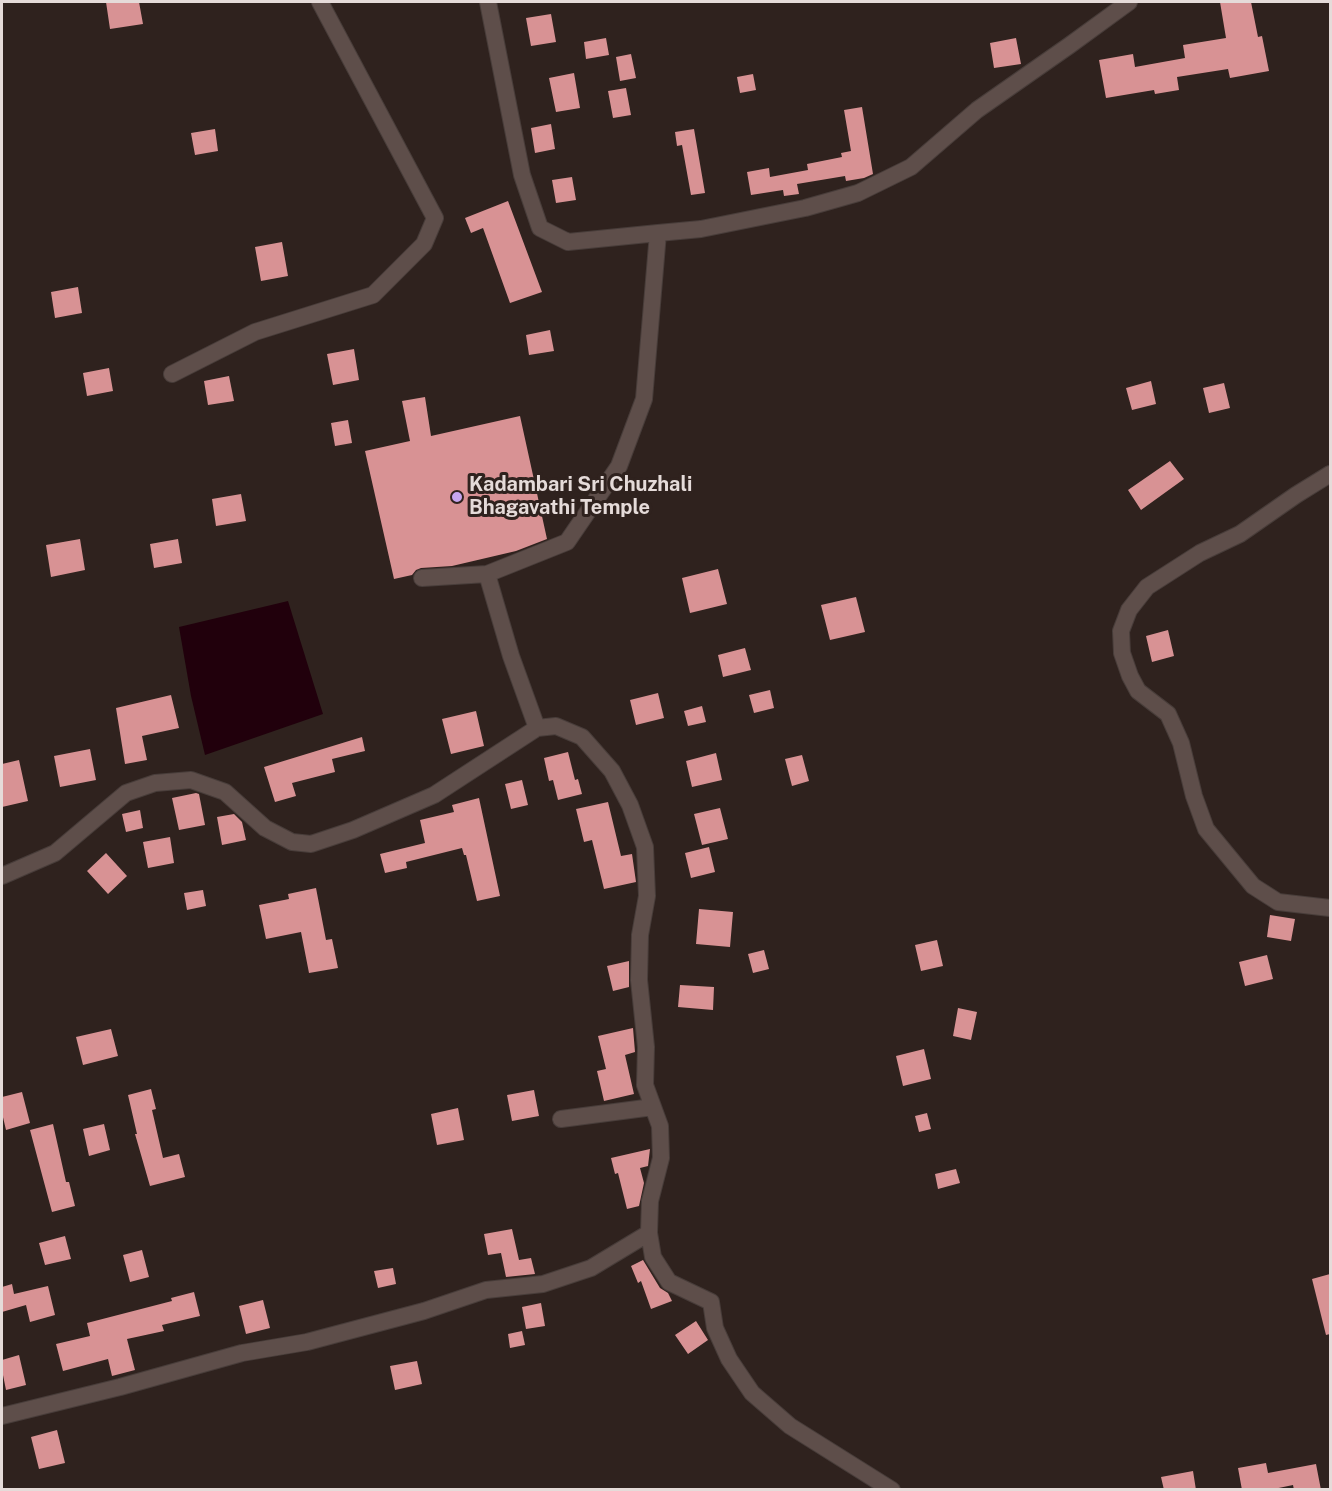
<!DOCTYPE html>
<html>
<head>
<meta charset="utf-8">
<style>
	body { margin:0 }
	#map { position:relative; width:1332px; height:1491px; overflow:hidden; background:#2f221e; font-family:"Public Sans",sans-serif }
	canvas { display:block }
	.frame { position:absolute; inset:0; border:3px solid #e5dbd9; pointer-events:none }
</style>
</head>
<body>
<div id="map">
<canvas width="1332" height="1491"></canvas>
<div class="frame"></div>
</div>
<script>
const ctx = document.querySelector('canvas').getContext('2d');
ctx.lineJoin = 'round';
function fillPath(path, color) { ctx.fillStyle = color; ctx.fill(path, 'evenodd'); }
const poly = rows => new Path2D(rows.map(r => 'M' + r).join(''));
function stroke(path, color, width, dash) { ctx.strokeStyle = color; ctx.lineWidth = width; ctx.lineCap = dash ? 'butt' : 'round'; ctx.setLineDash(dash || []); ctx.stroke(path); }
function drawText(font, color, halo, rows, align = 'center') {
  ctx.font = font + ' "Public Sans",sans-serif'; ctx.lineWidth = 6; ctx.setLineDash([]); ctx.textBaseline = 'middle'; ctx.strokeStyle = halo; ctx.fillStyle = color; for (const [text, x, y, turn = 0] of rows) {
    ctx.save(); ctx.translate(x, y); ctx.rotate((+turn || 0) * Math.PI / 180); ctx.textAlign = isNaN(turn) ? turn : align; if (halo) ctx.strokeText(text, 0, 0); ctx.fillText(text, 0, 0); ctx.restore();
  }
}
const water = poly([
	[288,601,323,714,205,755,191,696,179,627]
]);
const building = poly([
	[106,2,139,2,143,24,110,29],
	[1220,2,1251,2,1258,37,1262,36,1269,71,1230,78,1228,69,1177,77,1179,90,1155,94,1154,90,1106,98,1099,60,1133,54,1135,67,1185,58,1183,45,1226,38],
	[551,14,556,42,531,46,526,18],
	[606,38,609,55,586,59,584,42],
	[1016,38,1021,64,994,68,990,43],
	[631,54,636,78,620,81,616,57],
	[574,73,580,108,556,112,549,78],
	[753,74,756,90,740,93,737,77],
	[626,88,631,115,613,118,608,91],
	[862,107,873,174,864,178,846,181,845,176,797,184,799,194,784,196,783,190,751,195,747,172,769,168,770,177,808,170,807,164,842,157,841,153,851,151,844,110],
	[551,124,555,149,535,153,531,128],
	[215,129,218,151,195,155,191,133],
	[694,129,705,193,691,195,682,145,677,146,675,132],
	[572,177,576,200,556,203,552,180],
	[508,201,542,292,510,303,483,228,471,233,465,218],
	[282,242,288,276,261,281,255,247],
	[78,287,82,313,55,318,51,292],
	[550,330,554,351,529,355,526,335],
	[354,349,359,380,333,385,327,354],
	[109,368,113,391,87,396,83,373],
	[229,376,234,401,208,405,204,381],
	[1151,381,1156,404,1132,410,1126,388],
	[1224,383,1230,408,1209,413,1203,388],
	[425,397,431,436,520,416,547,539,516,551,452,566,421,568,416,570,412,575,394,579,365,451,410,441,402,401],
	[348,420,352,443,335,446,331,423],
	[1170,461,1184,479,1141,510,1128,490],
	[241,494,246,521,216,526,212,499],
	[80,539,85,570,51,577,46,545],
	[178,539,182,563,154,568,150,544],
	[718,569,727,604,690,613,682,578],
	[856,597,865,632,830,640,821,605],
	[1168,630,1174,656,1152,662,1146,636],
	[745,648,751,670,723,677,718,655],
	[770,690,774,708,754,713,749,695],
	[658,693,664,718,636,725,630,700],
	[171,695,179,728,142,736,147,760,125,764,116,708],
	[702,706,706,722,688,726,684,711],
	[476,711,484,746,451,754,442,719],
	[362,737,365,751,332,759,335,772,292,783,296,796,275,802,264,767],
	[90,749,96,780,60,787,54,756],
	[568,752,575,780,578,779,582,794,558,800,553,780,549,781,544,758],
	[716,753,722,780,692,787,686,761],
	[802,755,809,781,792,786,785,759],
	[19,760,28,801,2,807,2,764],
	[522,780,528,805,511,809,505,784],
	[196,793,199,794,205,825,179,830,172,798],
	[479,798,500,896,477,901,466,855,464,855,462,848,406,862,407,868,385,873,380,854,425,843,420,820,454,812,452,805],
	[608,802,621,856,632,854,636,882,604,889,592,840,584,842,576,809],
	[720,808,728,839,702,845,694,814],
	[140,810,143,828,126,832,122,814],
	[234,814,242,822,246,840,222,845,217,817],
	[170,837,174,863,148,868,143,842],
	[709,847,715,872,691,878,685,853],
	[106,853,127,876,108,894,87,871],
	[316,888,326,940,332,939,338,968,309,973,301,932,266,939,259,905,289,899,288,894],
	[203,890,206,906,187,910,184,893],
	[699,909,733,912,730,947,696,944],
	[1270,915,1295,919,1291,941,1267,937],
	[937,940,943,966,921,971,915,945],
	[764,950,769,969,753,973,748,954],
	[1267,955,1273,979,1245,986,1239,962],
	[629,961,629,987,613,991,607,966],
	[680,985,714,987,713,1010,678,1007],
	[958,1008,977,1012,971,1040,953,1036],
	[633,1028,635,1052,625,1055,634,1094,604,1101,597,1071,606,1069,598,1036],
	[111,1029,118,1056,83,1065,76,1037],
	[924,1049,931,1079,903,1086,896,1056],
	[151,1089,156,1109,152,1110,163,1158,179,1154,185,1177,150,1186,135,1134,137,1134,128,1095],
	[534,1090,539,1116,512,1121,507,1095],
	[22,1092,30,1123,6,1130,2,1113,2,1097],
	[458,1108,464,1140,437,1145,431,1114],
	[927,1113,931,1129,919,1132,915,1116],
	[53,1124,66,1182,69,1182,75,1206,52,1212,30,1130],
	[104,1124,110,1150,89,1156,83,1129],
	[650,1149,648,1166,640,1168,644,1183,639,1206,627,1209,618,1173,615,1174,611,1158],
	[956,1169,960,1183,938,1189,935,1174],
	[512,1229,519,1260,531,1258,535,1274,506,1277,501,1253,488,1255,484,1234],
	[65,1236,71,1259,45,1265,39,1243],
	[142,1250,149,1277,130,1282,123,1255],
	[643,1260,660,1288,668,1293,672,1301,651,1309,641,1281,638,1283,631,1266],
	[393,1268,396,1284,378,1288,374,1271],
	[1330,1274,1330,1334,1326,1335,1312,1279],
	[12,1284,14,1294,48,1286,55,1315,30,1322,26,1305,2,1312,2,1287],
	[194,1292,200,1316,162,1325,164,1331,127,1339,135,1370,112,1376,108,1359,63,1371,56,1344,90,1336,87,1323,172,1301,171,1298],
	[263,1300,270,1328,246,1334,239,1306],
	[541,1303,545,1326,526,1329,522,1307],
	[696,1321,708,1340,688,1354,675,1335],
	[522,1331,525,1345,510,1348,508,1334],
	[19,1355,26,1385,6,1390,2,1370,2,1360],
	[417,1361,422,1384,395,1390,390,1366],
	[57,1430,65,1463,39,1469,31,1437],
	[1266,1463,1268,1473,1316,1464,1321,1490,1294,1490,1293,1485,1269,1490,1242,1490,1238,1468],
	[1193,1471,1196,1490,1164,1490,1161,1477]
]);
const minor = poly([
	[488,2,522,175,540,228,568,242,658,233],
	[172,374,255,332,373,295,424,244,435,218,320,2],
	[1330,474,1296,495,1240,534,1200,553,1147,587,1129,610,1121,631,1122,653,1130,676,1138,691,1168,714,1181,743,1194,796,1206,829,1253,886,1278,902,1330,908],
	[422,578,487,574],
	[537,728,511,656,487,574,567,542,619,466,644,399,658,233,701,229,805,208,858,193,911,167,977,110,1070,45,1129,2],
	[2,876,55,853,126,793,155,783,191,780,225,792,265,828,292,842,311,844,353,830,434,795,537,728,556,726,582,737,612,771,630,805,645,847,647,896,640,935,639,980,646,1047,645,1085,660,1126,661,1158,650,1201,649,1233,653,1257,669,1282,711,1302,715,1328,729,1359,752,1393,790,1426,892,1490],
	[561,1119,653,1107],
	[2,1416,120,1387,242,1353,307,1342,424,1311,486,1290,543,1284,591,1268,649,1233]
]);
const markers = [
	[457,497,6,"#c7a6ef"]
];
const poiNames = [
	["Kadambari Sri Chuzhali",469,485],
	["Bhagavathi Temple",469,508]
];
fillPath(water, '#21000c');
fillPath(building, '#d89294');
stroke(minor, '#483d3a', 18);
stroke(minor, '#5e4e4a', 16);
for (const [x, y, r, color] of markers) { const dot = new Path2D(); dot.arc(x, y, r, 0, 2 * Math.PI); ctx.fillStyle = color; ctx.fill(dot); stroke(dot, '#2f221e', 2); }
drawText('bold 20px', '#e5dbd9', '#2f221e', poiNames, 'left');
</script>
</body>
</html>
